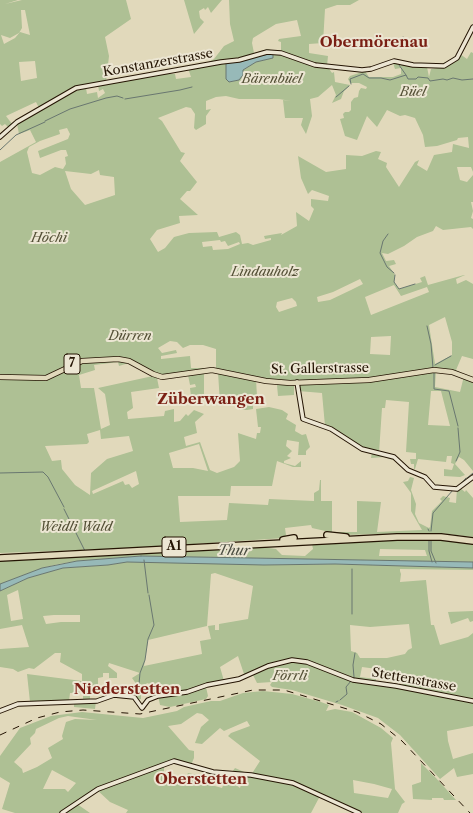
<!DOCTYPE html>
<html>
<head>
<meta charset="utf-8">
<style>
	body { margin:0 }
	canvas { display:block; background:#e1d9bb }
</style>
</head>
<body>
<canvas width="473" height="813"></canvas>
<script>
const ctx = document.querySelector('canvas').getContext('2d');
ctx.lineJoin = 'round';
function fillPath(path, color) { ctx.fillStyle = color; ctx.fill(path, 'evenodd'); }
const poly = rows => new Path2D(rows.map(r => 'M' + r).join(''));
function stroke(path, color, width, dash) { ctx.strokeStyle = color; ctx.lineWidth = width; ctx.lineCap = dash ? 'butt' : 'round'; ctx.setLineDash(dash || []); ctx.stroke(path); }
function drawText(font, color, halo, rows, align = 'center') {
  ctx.font = font + ' "Libre Caslon Text",serif'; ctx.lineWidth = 4; ctx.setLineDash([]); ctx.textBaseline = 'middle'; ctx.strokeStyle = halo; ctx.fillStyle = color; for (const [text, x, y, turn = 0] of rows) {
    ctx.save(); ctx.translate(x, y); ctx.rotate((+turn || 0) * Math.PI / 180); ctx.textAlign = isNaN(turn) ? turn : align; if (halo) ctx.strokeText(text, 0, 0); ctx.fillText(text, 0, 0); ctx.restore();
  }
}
const green = poly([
	[0,0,18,0,5,4,22,0,126,0,131,19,105,37,109,56,106,82,69,90,39,108,36,102,6,116,12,124,8,127,5,124,2,126,0,124],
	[21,10,25,10,30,35,20,32,15,38,4,44,1,35,10,38,19,33,22,28],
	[35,61,37,78,21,81,19,62],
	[184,0,222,0,211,13,208,7,205,10,204,8,199,11,200,18,204,22,194,34],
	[229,0,359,0,350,5,337,5,325,9,323,43,309,44,309,53,328,56,327,66,332,73,334,72,335,82,350,85,344,91,341,99,332,103,336,95,332,85,318,97,310,99,312,116,306,134,301,125,303,118,285,118,283,100,291,101,279,99,239,99,226,96,216,97,206,101,206,110,211,109,206,116,206,124,196,130,194,128,195,114,191,108,186,107,158,118,162,121,181,152,185,153,180,161,197,182,190,191,187,191,180,199,198,215,179,216,180,223,157,230,150,239,158,252,165,248,174,237,189,233,217,232,219,237,236,232,240,235,242,244,248,243,253,245,271,240,271,238,265,239,264,236,282,233,281,235,297,226,296,212,309,221,314,209,311,206,311,199,328,201,329,196,312,190,308,194,301,178,298,156,326,172,346,169,346,155,362,156,376,151,381,152,378,159,387,163,386,167,399,187,415,162,419,160,417,165,427,171,434,155,452,152,453,144,469,148,468,137,458,138,457,140,437,146,425,147,423,135,415,118,405,115,400,116,387,110,377,127,367,116,357,140,345,136,340,119,344,118,343,114,345,112,349,112,351,110,351,102,354,98,358,97,359,91,361,88,366,89,367,87,359,83,350,83,348,79,350,76,365,71,369,77,393,77,401,74,401,68,395,69,393,63,398,62,409,66,427,67,429,77,431,69,443,67,443,63,452,60,460,54,467,59,471,52,473,53,473,172,471,167,457,167,460,180,467,182,473,175,473,202,471,202,473,211,471,218,473,219,473,229,471,227,443,230,436,226,433,231,417,237,404,246,388,254,382,253,386,261,394,260,396,264,389,266,395,275,394,282,399,289,422,282,420,278,425,276,428,285,464,275,465,275,456,279,457,284,466,280,473,284,473,359,462,356,456,370,473,379,473,471,464,460,459,457,455,464,465,475,460,477,444,476,444,469,452,470,454,464,451,463,452,456,447,456,446,462,418,459,415,469,414,469,414,464,411,464,410,459,416,459,416,453,406,452,409,402,386,400,385,408,382,408,379,453,397,459,396,461,384,457,371,458,372,452,325,426,322,393,298,391,297,383,256,379,257,397,261,397,262,400,258,400,258,404,253,405,253,409,247,410,239,410,239,403,220,404,218,372,204,372,204,395,191,396,190,388,196,387,195,384,190,385,188,375,157,378,159,388,131,392,133,408,127,412,128,419,164,416,165,411,174,409,174,422,180,421,186,414,188,416,194,410,204,414,195,422,197,433,184,437,186,446,200,442,210,470,217,473,234,467,240,461,238,433,256,439,257,433,260,433,261,427,258,427,256,409,269,407,282,410,288,414,286,419,296,425,295,431,302,435,306,434,310,447,306,451,306,455,298,455,299,442,287,440,286,446,292,451,287,456,291,458,284,461,284,463,295,466,301,461,301,467,293,467,277,461,272,486,231,486,230,496,178,496,180,522,227,520,229,503,268,505,269,499,314,501,314,493,319,490,320,480,321,480,321,501,332,501,332,532,357,532,357,501,381,502,377,532,422,530,411,511,411,493,403,482,408,481,410,477,414,478,411,490,416,504,415,514,419,523,429,528,430,527,432,511,442,501,440,499,443,496,450,498,449,502,456,503,457,489,459,487,465,492,466,490,473,498,473,537,440,533,411,533,343,535,312,528,311,525,285,528,286,535,284,538,134,548,0,553,0,162,36,142,30,130,19,134,17,124,67,93,86,88,87,94,97,92,98,98,105,93,103,89,99,91,98,85,158,74,175,74,176,79,191,77,188,68,207,63,214,59,224,46,234,41,230,24],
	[297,20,301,36,279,39,278,41,281,42,281,53,273,54,273,58,256,62,243,70,239,80,229,82,228,80,239,62,269,54,271,50,268,49,254,53,252,43,253,38,276,24],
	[67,128,70,134,68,139,38,151,40,158,61,150,66,150,68,156,65,157,66,164,63,169,55,167,40,175,32,173,27,152,29,147,40,141,60,134,59,130],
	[99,170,100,175,114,177,115,195,85,205,71,189,65,171,91,174],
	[220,240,221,242,225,241,228,246,239,242,240,244,228,249,213,250,212,246,203,247,202,242],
	[360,279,363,284,351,290,330,300,318,302,317,297,333,292],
	[394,285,401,296,427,287,429,292,371,315,365,297],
	[292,298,296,302,297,306,279,312,276,307,277,302],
	[445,317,452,342,452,355,435,364,429,325],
	[391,336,390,355,370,354,371,337],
	[170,341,177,342,183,348,190,345,203,345,216,349,216,368,191,368,190,356,161,359,161,356,177,353,176,350,162,353,158,348],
	[118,362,119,366,132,362,153,376,98,388,105,394,110,425,101,429,94,388,81,388,79,375,95,370,94,365],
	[436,370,464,376,460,392,435,387],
	[431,391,441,391,450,426,428,425],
	[100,430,101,439,129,436,133,451,107,459,91,473,90,495,75,485,62,469,61,460,52,461,45,446,87,444,89,442,87,434],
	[199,444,208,471,193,468,173,468,169,453],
	[136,471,139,484,132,488,129,484,125,485,123,481,93,494,92,491],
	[277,385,294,385,294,395,278,396],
	[427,539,473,544,473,562,141,556,77,561,59,564,42,568,0,584,0,560,262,547,276,549,282,555,305,556,313,549,312,544,318,543],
	[380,549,425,550,427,556,379,556],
	[127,562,250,563,264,565,335,564,473,568,473,570,400,569,400,571,401,574,400,582,426,580,431,625,434,625,440,645,468,637,473,633,473,726,447,731,448,741,453,759,473,753,473,774,457,777,454,768,440,779,400,735,378,718,342,705,292,690,272,687,270,685,272,682,257,683,253,675,213,684,201,689,206,687,208,696,206,699,170,707,160,705,157,691,150,690,150,684,147,683,141,690,141,699,136,700,134,697,137,685,132,678,140,673,109,663,108,666,117,673,117,678,109,678,109,673,103,673,103,677,98,678,98,693,90,693,90,701,96,701,95,709,74,707,74,701,83,701,83,693,70,693,69,701,30,702,27,674,82,681,82,674,60,662,61,653,55,653,34,669,29,668,18,672,13,669,0,667,0,649,29,647,22,625,0,629,0,591,28,578,63,568,108,565],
	[215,573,253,586,248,619,219,624,219,630,215,630,215,625,208,626,211,639,200,641,202,654,144,666,148,640,207,626,211,574],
	[18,590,23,619,11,621,7,595],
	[54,615,80,615,80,622,61,622,46,624,43,616],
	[409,624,412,648,408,650,405,654,387,658,360,658,357,653,351,651,350,625,370,627],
	[238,656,245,677,224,681,220,667],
	[362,667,377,669,377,674,403,678,402,686,376,683,376,679,360,677],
	[473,611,473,621,470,622,468,618,451,624,448,612],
	[263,691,292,694,321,702,329,705,326,711,335,709,352,712,381,728,393,738,391,743,395,789,405,802,402,804,398,813,357,813,320,796,311,813,126,813,128,810,110,802,97,790,77,804,90,813,15,813,2,809,10,783,0,777,0,756,20,728,51,716,82,712,143,718,177,711,184,707,211,701,220,701,243,693],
	[197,713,202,714,209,720,201,727,195,743,202,744,220,728,224,731,247,721,250,726,231,733,228,736,260,761,251,775,235,768,230,775,244,775,240,788,232,782,225,781,222,788,201,782,197,778,197,775,188,773,185,779,164,772,164,764,176,762,191,765,194,758,194,751,189,750,168,726,181,724],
	[68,716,97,720,75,719,66,722,62,736,63,739,48,748,52,758,37,767,23,773,22,769,14,762,31,744,30,738,35,733,36,729,59,718],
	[52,770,76,783,68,792,65,789,43,789],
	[353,780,374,784,392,789,388,798,354,793],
	[421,763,436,778,456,800,444,800,443,798,432,798,432,800,413,799,412,785,421,782]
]);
const water = poly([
	[269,54,273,54,273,58,256,62,243,70,243,75,239,80,229,82,226,79,226,63,269,54],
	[141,556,473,562,473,568,335,564,264,565,127,562,108,565,63,568,28,578,0,591,0,584,42,568,77,561,141,556]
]);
const stream = poly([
	[401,46,403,37],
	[399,65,406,75],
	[351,84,350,79,363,74,369,78,381,78,390,80,406,75,408,79,416,79,418,77,428,78,430,81,443,79,447,80,453,78,462,80,473,79],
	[336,97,349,86],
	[125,99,180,90,192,87],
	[45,121,70,109,106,98,117,96,123,98],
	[0,150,16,135,45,122],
	[388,234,383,241,380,253,387,267,394,273],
	[395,275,394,282,399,289,415,284],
	[427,326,431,344,433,368],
	[435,365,451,356],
	[434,372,434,389,449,391,458,426],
	[456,461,460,452,458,428],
	[0,473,43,472,48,477,64,507],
	[467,478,473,473],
	[460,485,466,478],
	[64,509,85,551],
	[428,529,429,531],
	[431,531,433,513,453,490],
	[429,541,429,551,432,562],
	[431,541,431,551,436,563],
	[144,560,148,593],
	[352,614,352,569],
	[354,677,353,665,355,653],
	[138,695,140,673,145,660,148,639,154,625,149,595],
	[340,700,347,694,346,687,351,681],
	[336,702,338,701]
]);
const secondary = poly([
	[0,137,17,122,76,88,221,62,239,60,267,52,281,53,315,65,362,70,371,69,394,61,413,65,444,66,457,58,473,27],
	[297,382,303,419,331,429,362,449,394,457,408,470,425,477,434,487,457,489,473,477],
	[0,711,18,704,97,701,114,695,134,697,142,708,148,700,158,696,187,692,207,685,239,679,268,666,292,660,307,662,353,680,396,686,473,701],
	[62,813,98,789,174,761,213,772,251,775,293,783,359,813]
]);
const primary = poly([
	[0,377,46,378,82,361,118,359,129,361,153,374,162,377,212,370,266,381,290,383,369,380,434,370,452,372,473,380]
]);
const highway = poly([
	[327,535,346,537],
	[283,540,294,538],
	[0,558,397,537,441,537,473,541]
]);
const rail = poly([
	[0,735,37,718,60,712,83,710,140,714,253,690,284,690,357,712,381,724,402,741,470,813]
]);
const shields = [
	[72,364,16],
	[174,547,24]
];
const shieldNames = [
	["7",72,364],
	["A1",174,547]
];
const streetNames = [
	["Konstanzerstrasse",158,63,-10],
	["St. Gallerstrasse",320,369,-1],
	["Stettenstrasse",414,680,10]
];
const parkNames = [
	["Bärenbüel",272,79],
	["Büel",413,92],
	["Höchi",49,238],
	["Lindauholz",265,272],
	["Dürren",130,336],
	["Weidli Wald",76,527],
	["Förrli",290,676]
];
const waterNames = [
	["Thur",234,551,1]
];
const quarterNames = [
	["Obermörenau",374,43],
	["Züberwangen",211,400],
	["Niederstetten",127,690],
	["Oberstetten",201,780]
];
fillPath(green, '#aec094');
fillPath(water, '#97b9b8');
stroke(water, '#697770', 1);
stroke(stream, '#697770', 1);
stroke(secondary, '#241403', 5.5);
stroke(primary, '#241403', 6);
stroke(highway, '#241403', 8);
stroke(secondary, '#ece6d3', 3.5);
stroke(primary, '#e1d9bb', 4.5);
stroke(highway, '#e1d9bb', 5.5);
stroke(rail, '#241403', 1, [7, 7]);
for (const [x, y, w] of shields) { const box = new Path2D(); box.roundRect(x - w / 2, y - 10, w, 20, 3); ctx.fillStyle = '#ece6d3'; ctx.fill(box); stroke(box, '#241403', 1); }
drawText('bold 12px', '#241403', null, shieldNames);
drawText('13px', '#241403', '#ece6d3', streetNames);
drawText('italic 13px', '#545036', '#ece6d3', parkNames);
drawText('italic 14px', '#4c4e42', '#ece6d3', waterNames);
drawText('bold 15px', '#7a1f14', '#ece6d3', quarterNames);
</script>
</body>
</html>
